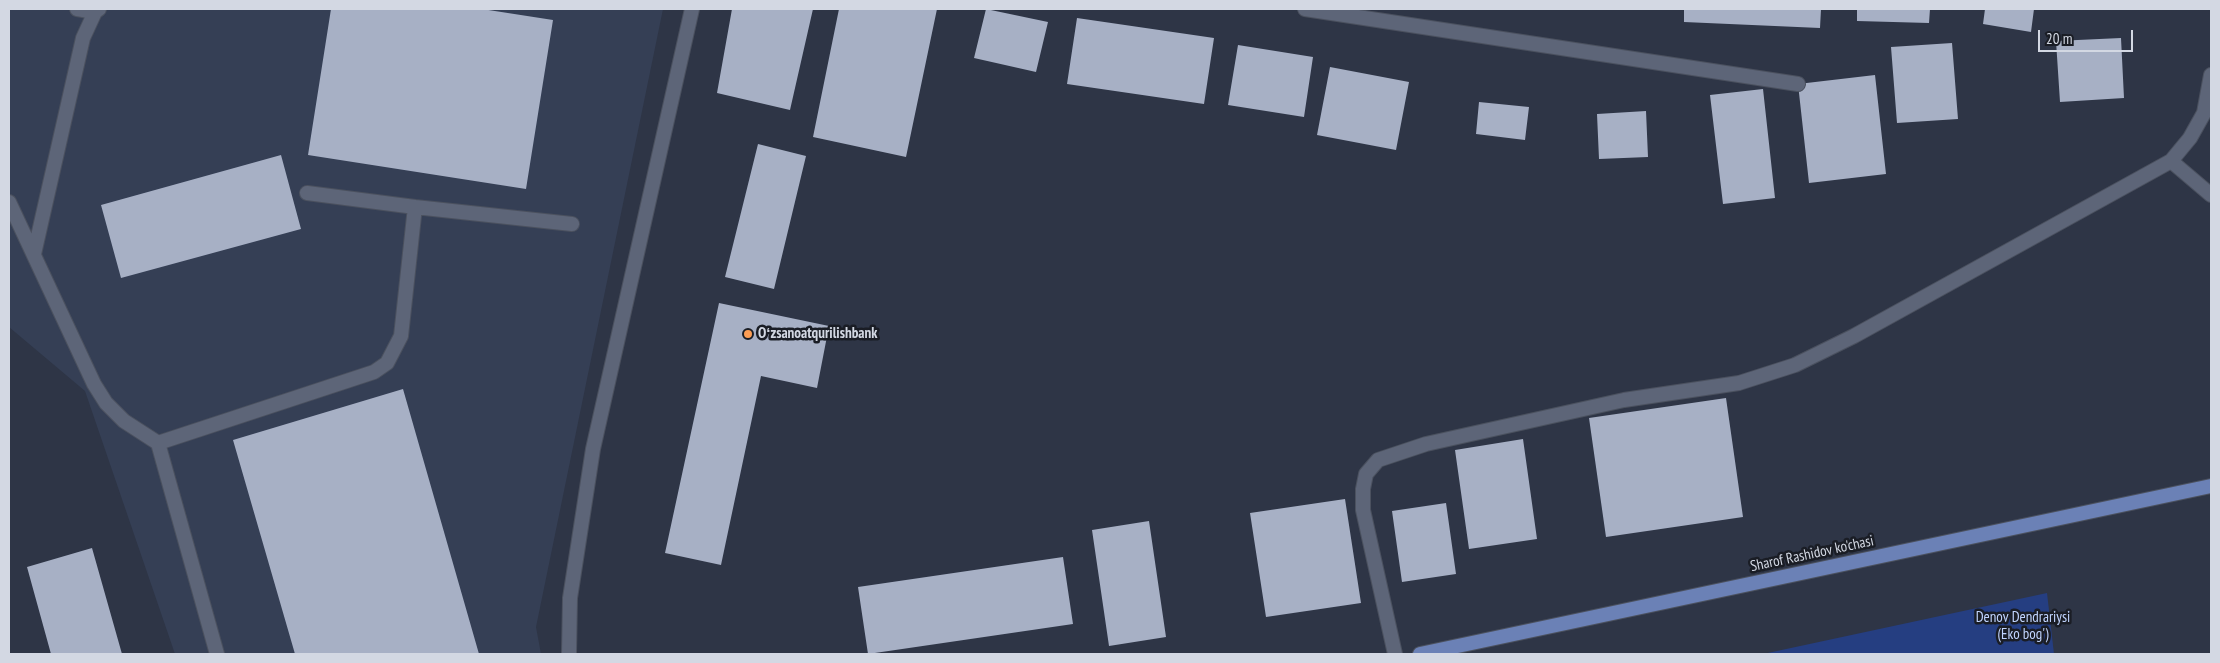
<!DOCTYPE html>
<html>
<head>
<meta charset="utf-8">
<style>
	body { margin:0 }
	#map { position:relative; width:2220px; height:663px; overflow:hidden; background:#2e3546; font-family:"PT Sans Narrow",sans-serif }
	canvas { display:block }
	.frame { position:absolute; inset:0; border:10px solid #d3d8e3; pointer-events:none }
	.scale { position:absolute; left:2038px; top:30px; width:95px; height:22px; box-sizing:border-box; border:2px solid #d3d8e3; border-top:0; padding-left:6px; font-size:15px; line-height:18px; white-space:nowrap; color:#d3d8e3; -webkit-text-stroke:4px #1a1d25; paint-order:stroke }
</style>
</head>
<body>
<div id="map">
<canvas width="2220" height="663"></canvas>
<div class="frame"></div>
<div class="scale">20 m</div>
</div>
<script>
const ctx = document.querySelector('canvas').getContext('2d');
ctx.lineJoin = 'round';
function fillPath(path, color) { ctx.fillStyle = color; ctx.fill(path, 'evenodd'); }
const poly = rows => new Path2D(rows.map(r => 'M' + r).join(''));
function stroke(path, color, width, dash) { ctx.strokeStyle = color; ctx.lineWidth = width; ctx.lineCap = dash ? 'butt' : 'round'; ctx.setLineDash(dash || []); ctx.stroke(path); }
function drawText(font, color, halo, rows, align = 'center') {
  ctx.font = font + ' "PT Sans Narrow",sans-serif'; ctx.lineWidth = 5; ctx.setLineDash([]); ctx.textBaseline = 'middle'; ctx.strokeStyle = halo; ctx.fillStyle = color; for (const [text, x, y, turn = 0] of rows) {
    ctx.save(); ctx.translate(x, y); ctx.rotate((+turn || 0) * Math.PI / 180); ctx.textAlign = isNaN(turn) ? turn : align; if (halo) ctx.strokeText(text, 0, 0); ctx.fillText(text, 0, 0); ctx.restore();
  }
}
const built = poly([
	[9,9,663,9,536,627,541,654,175,654,85,391,9,327]
]);
const green = poly([
	[2047,593,2054,654,1763,654]
]);
const building = poly([
	[331,9,482,9,553,20,526,189,308,155],
	[732,9,813,9,790,110,717,93],
	[839,9,937,9,906,157,813,137],
	[986,9,1048,22,1036,72,974,58],
	[1684,9,1821,9,1820,28,1684,22],
	[1857,9,1930,9,1929,23,1857,21],
	[1985,9,2034,9,2031,32,1983,24],
	[1077,18,1214,38,1204,104,1067,84],
	[2121,38,2124,98,2060,102,2056,41],
	[1952,43,1958,119,1897,123,1891,47],
	[1238,45,1313,57,1304,117,1228,105],
	[1330,67,1409,82,1396,150,1317,135],
	[1875,75,1886,174,1809,183,1798,84],
	[1763,89,1775,198,1723,204,1710,95],
	[1479,102,1529,107,1525,140,1476,134],
	[1646,111,1648,157,1599,159,1597,114],
	[758,144,806,156,774,289,725,277],
	[281,155,301,229,121,278,101,205],
	[719,303,829,326,817,388,761,376,721,565,665,553],
	[403,389,479,654,295,654,233,440],
	[1726,398,1743,517,1606,537,1589,418],
	[1523,439,1537,539,1469,549,1455,450],
	[1345,499,1361,603,1266,617,1250,513],
	[1446,503,1456,574,1402,582,1392,511],
	[1149,521,1166,637,1109,646,1092,530],
	[92,548,122,654,51,654,27,567],
	[1063,557,1073,624,868,654,858,587]
]);
const service = poly([
	[77,9,95,12],
	[307,193,415,207],
	[9,202,94,384,106,403,124,421,158,443,217,654],
	[34,254,83,38,95,12,99,9],
	[158,443,374,372,387,363,401,336,415,207,572,224]
]);
const minor = poly([
	[1305,9,1798,84],
	[2171,161,2211,195],
	[569,654,570,598,593,449,692,9],
	[1395,654,1363,510,1363,489,1366,474,1378,460,1426,444,1624,400,1739,383,1795,365,1854,336,2171,161,2190,138,2204,113,2211,75]
]);
const primary = poly([
	[1420,654,2211,486]
]);
const markers = [
	[748,334,5,"#fc9d54"]
];
const poiNames = [
	["Oʻzsanoatqurilishbank",758,334]
];
const streetNames = [
	["Sharof Rashidov ko'chasi",1812,554,-12]
];
const parkNames = [
	["Denov Dendrariysi",2023,618],
	["(Eko bog')",2023,635]
];
fillPath(built, '#353f55');
fillPath(green, '#253e81');
fillPath(building, '#a7b0c5');
stroke(service, '#4b515f', 16);
stroke(minor, '#4b515f', 16);
stroke(primary, '#4b515f', 16);
stroke(service, '#5d6578', 14);
stroke(minor, '#5d6578', 14);
stroke(primary, '#6b81b6', 14);
for (const [x, y, r, color] of markers) { const dot = new Path2D(); dot.arc(x, y, r, 0, 2 * Math.PI); ctx.fillStyle = color; ctx.fill(dot); stroke(dot, '#1a1d25', 2); }
drawText('bold 15px', '#d3d8e3', '#1a1d25', poiNames, 'left');
drawText('15px', '#d3d8e3', '#1a1d25', streetNames);
drawText('15px', '#c1d4fe', '#1a1d25', parkNames);
</script>
</body>
</html>
